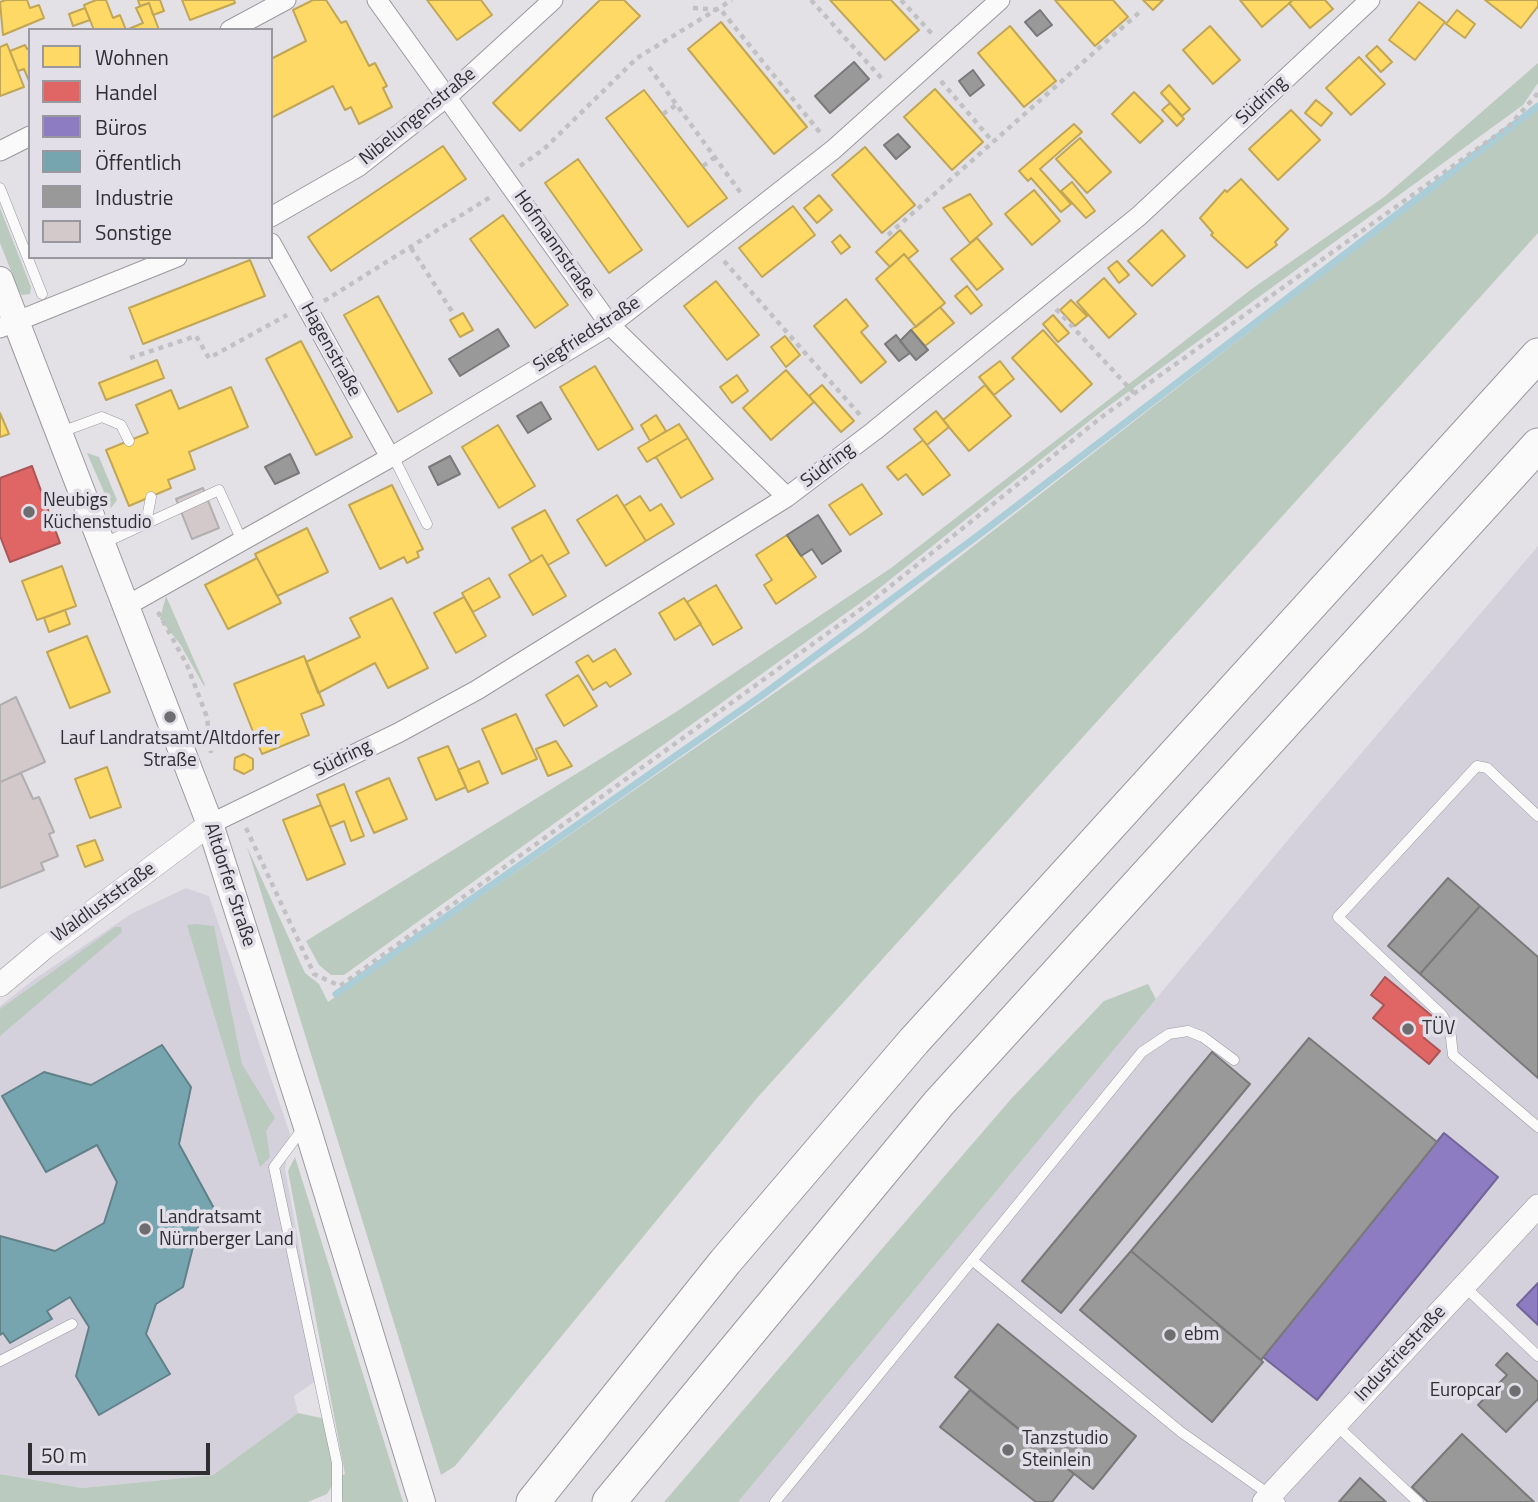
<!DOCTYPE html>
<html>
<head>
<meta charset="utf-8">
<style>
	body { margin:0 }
	#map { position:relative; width:1538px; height:1502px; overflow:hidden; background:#e3e1e6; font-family:"Titillium Web",sans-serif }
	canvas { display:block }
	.legend { position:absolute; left:28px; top:28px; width:245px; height:231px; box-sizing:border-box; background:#e2dfe8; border:2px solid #9a989f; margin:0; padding:9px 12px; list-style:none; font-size:21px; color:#2f2e31 }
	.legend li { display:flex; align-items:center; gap:14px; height:35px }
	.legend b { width:35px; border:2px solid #9a989f }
	.scale { position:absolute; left:28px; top:1443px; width:182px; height:32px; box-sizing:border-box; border:4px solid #2f2e31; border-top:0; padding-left:9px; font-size:21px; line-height:24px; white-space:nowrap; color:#2f2e31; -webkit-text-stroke:5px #e2dfe8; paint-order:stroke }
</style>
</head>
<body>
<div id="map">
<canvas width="1538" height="1502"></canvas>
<ul class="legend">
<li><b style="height:19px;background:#ffd966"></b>Wohnen</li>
<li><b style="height:19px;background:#e06666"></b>Handel</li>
<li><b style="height:19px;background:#8e7cc3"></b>Büros</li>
<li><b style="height:19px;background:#76a5af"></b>Öffentlich</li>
<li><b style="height:19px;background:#999"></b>Industrie</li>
<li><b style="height:19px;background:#d3c9ca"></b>Sonstige</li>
</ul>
<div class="scale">50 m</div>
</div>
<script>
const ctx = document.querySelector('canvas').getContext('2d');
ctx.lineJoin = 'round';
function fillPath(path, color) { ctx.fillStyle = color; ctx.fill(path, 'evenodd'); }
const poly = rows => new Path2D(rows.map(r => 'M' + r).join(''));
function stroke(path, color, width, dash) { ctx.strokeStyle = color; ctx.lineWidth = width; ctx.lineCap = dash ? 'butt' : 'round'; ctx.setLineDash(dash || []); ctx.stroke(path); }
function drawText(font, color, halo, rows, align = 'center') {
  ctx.font = font + ' "Titillium Web",sans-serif'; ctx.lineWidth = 7; ctx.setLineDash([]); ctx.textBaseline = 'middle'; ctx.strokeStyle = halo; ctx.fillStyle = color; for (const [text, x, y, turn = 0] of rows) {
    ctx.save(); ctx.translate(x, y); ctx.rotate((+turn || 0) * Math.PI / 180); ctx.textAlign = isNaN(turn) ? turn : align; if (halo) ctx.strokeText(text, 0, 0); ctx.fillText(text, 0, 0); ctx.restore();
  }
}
const built = poly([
	[1538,546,1538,1502,738,1502,1312,811],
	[186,888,209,896,290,1134,285,1169,323,1376,294,1396,298,1413,213,1475,82,1488,0,1474,0,1006,36,978,131,914]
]);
const green = poly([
	[1538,63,1538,83,1523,105,1102,411,867,598,344,975,331,975,319,965,306,941,676,712,891,568,1253,288,1384,197],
	[1538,104,1538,233,757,1098,455,1466,441,1475,247,847,305,973,319,984,328,1002,864,631,1531,113],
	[0,208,31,287,30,294,22,295,19,291,0,243],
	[87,453,99,457,117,500,111,508],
	[166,596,205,685,204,686,180,644,160,619],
	[196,924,214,926,242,1064,275,1118,266,1131,270,1157,260,1167,187,925],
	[115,927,121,927,122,932,0,1036,0,1009],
	[1148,984,1156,999,738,1502,664,1502,1011,1099,1104,1001],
	[295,1157,403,1502,343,1502,336,1479,327,1494,308,1502,0,1502,0,1474,82,1488,213,1475,298,1413,326,1419,336,1478,345,1474,288,1171]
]);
const homes = poly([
	[6,0,27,0,30,8,39,5,44,18,3,35,0,2,6,0],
	[96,0,106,0,113,18,120,15,126,30,94,30,84,5,96,0],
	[138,0,160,0,164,11,153,15,149,3,140,6,138,0],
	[182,0,234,0,235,3,190,20,182,0],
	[313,0,326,0,341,23,346,21,369,66,375,63,387,86,383,88,392,107,359,124,351,107,345,110,333,86,271,118,271,59,306,41,293,10,313,0],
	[427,0,481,0,492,15,457,40,427,0],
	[600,0,624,0,640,16,520,131,493,103,600,0],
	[830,0,891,0,919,30,885,60,830,0],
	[1055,0,1113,0,1128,17,1095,46,1055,0],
	[1143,0,1163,0,1153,10,1143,0],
	[1240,0,1293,0,1262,27,1240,0],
	[1293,0,1325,0,1333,9,1310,28,1289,3,1293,0],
	[1485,0,1538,0,1538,6,1521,28,1485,0],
	[1419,2,1445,22,1415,60,1389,40,1419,2],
	[149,3,159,30,126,30,143,23,136,8,149,3],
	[85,8,90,20,73,26,69,14,85,8],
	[1457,10,1475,24,1465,38,1446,24,1457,10],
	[721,22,807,127,774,154,688,49,721,22],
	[1010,26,1056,81,1024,107,978,53,1010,26],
	[1210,26,1240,60,1213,84,1183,50,1210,26],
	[7,44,24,87,0,96,0,47,7,44],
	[25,45,27,49,30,48,29,81,24,69,18,71,10,51,25,45],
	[1377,46,1392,62,1381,72,1366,56,1377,46],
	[1359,57,1385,84,1351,115,1326,88,1359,57],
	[1169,85,1190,109,1182,116,1161,93,1169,85],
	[935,89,983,142,952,170,904,117,935,89],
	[644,90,727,198,688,227,606,118,644,90],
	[1134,92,1163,121,1140,143,1112,114,1134,92],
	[1316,100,1332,113,1321,126,1305,113,1316,100],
	[1170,103,1184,119,1177,126,1162,110,1170,103],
	[1291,110,1320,140,1278,180,1249,149,1291,110],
	[1074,124,1082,132,1040,169,1071,204,1061,212,1031,178,1028,181,1019,171,1074,124],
	[1080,138,1111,172,1087,193,1056,159,1080,138],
	[443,146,466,179,331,271,308,237,443,146],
	[865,147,915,205,882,233,832,175,865,147],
	[578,159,642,250,609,273,545,183,578,159],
	[1241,179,1288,229,1275,242,1277,245,1247,268,1211,235,1213,233,1200,218,1225,190,1227,192,1241,179],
	[1072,182,1095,211,1086,218,1061,191,1072,182],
	[1034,190,1060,221,1032,245,1005,214,1034,190],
	[970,194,992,224,970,243,943,208,970,194],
	[819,195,832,210,817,223,804,208,819,195],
	[793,206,815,235,762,277,739,248,793,206],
	[503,215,568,305,535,328,470,239,503,215],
	[900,230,918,251,908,259,904,254,890,267,876,252,900,230],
	[1162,230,1185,256,1152,286,1128,261,1162,230],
	[840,235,850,247,841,254,832,242,840,235],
	[977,238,1003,269,977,290,951,259,977,238],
	[904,254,945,303,916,327,876,279,904,254],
	[250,260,265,296,143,344,129,308,250,260],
	[1117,261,1129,275,1119,283,1108,268,1117,261],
	[1104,278,1136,314,1109,338,1077,302,1104,278],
	[716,281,759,335,727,360,684,306,716,281],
	[967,286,982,305,971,314,955,296,967,286],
	[378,296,432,393,398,412,344,315,378,296],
	[846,299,868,326,861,332,886,362,861,383,814,326,846,299],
	[1071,300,1087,316,1075,326,1060,310,1071,300],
	[940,307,954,323,925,346,911,330,940,307],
	[463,313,473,330,460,337,450,320,463,313],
	[1053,315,1069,333,1058,342,1043,324,1053,315],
	[1043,330,1092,384,1061,412,1012,358,1043,330],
	[785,336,800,355,786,367,771,347,785,336],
	[301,341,352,437,316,455,266,359,301,341],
	[157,360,164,378,106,400,99,383,157,360],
	[1000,361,1014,379,994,395,979,377,1000,361],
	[595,366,633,429,598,450,560,387,595,366],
	[786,370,814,402,771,440,743,408,786,370],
	[737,375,748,391,732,403,720,387,737,375],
	[822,385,854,421,841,432,809,396,822,385],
	[985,385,1011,416,969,451,943,420,985,385],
	[231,387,248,427,189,452,195,469,168,480,171,488,129,506,106,450,148,433,136,405,171,390,179,409,231,387],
	[936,411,949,427,927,445,914,429,936,411],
	[0,413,9,434,0,437,0,413],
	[656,415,666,431,650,441,641,425,656,415],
	[679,424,688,438,647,462,638,448,679,424],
	[498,425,535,486,499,508,462,447,498,425],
	[688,438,713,479,681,498,656,457,688,438],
	[923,440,950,475,923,495,906,474,898,480,887,467,923,440],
	[862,484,882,514,850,535,829,505,862,484],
	[392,485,423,549,417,552,419,557,407,563,404,557,380,569,349,505,392,485],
	[617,495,646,541,606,566,577,520,617,495],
	[640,496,650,511,661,504,674,524,646,541,624,506,640,496],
	[545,510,569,553,548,565,542,555,531,562,512,528,545,510],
	[307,528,328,572,277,596,255,554,307,528],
	[787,535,816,577,776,604,764,585,772,580,756,555,787,535],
	[542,555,566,596,533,615,509,575,542,555],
	[257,558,281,603,228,629,205,585,257,558],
	[62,566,76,606,37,620,22,581,62,566],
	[489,578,500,597,473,612,462,593,489,578],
	[716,585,742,628,713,645,687,602,716,585],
	[464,597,486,636,456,653,434,613,464,597],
	[392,598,428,668,388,688,375,663,318,693,306,662,360,637,350,618,392,598],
	[684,598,701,624,675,640,659,613,684,598],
	[65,610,70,624,49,632,44,618,65,610],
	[87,636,110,692,70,708,47,652,87,636],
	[615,649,631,674,610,687,606,682,593,690,576,662,588,655,593,662,615,649],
	[304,656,324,705,301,714,309,735,262,754,234,684,304,656],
	[578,675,597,706,564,726,546,695,578,675],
	[516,714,537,759,502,774,482,729,516,714],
	[556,741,572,766,548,776,536,749,556,741],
	[448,746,466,787,436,800,418,758,448,746],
	[244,754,253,759,253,769,244,774,234,769,235,758,244,754],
	[479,761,488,783,468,792,458,770,479,761],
	[107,767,121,807,90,818,75,779,107,767],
	[389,778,407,819,374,833,356,792,389,778],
	[344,784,364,836,351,841,344,821,330,827,317,795,344,784],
	[321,805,345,864,307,880,283,820,321,805],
	[95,840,103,860,85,867,77,846,95,840]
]);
const shops = poly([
	[32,466,60,543,10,562,0,536,0,478,32,466],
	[1385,977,1438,1021,1424,1038,1440,1051,1429,1064,1373,1018,1384,1005,1371,995,1385,977]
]);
const offices = poly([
	[1444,1133,1498,1177,1317,1400,1263,1357,1444,1133],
	[1538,1283,1538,1325,1517,1305,1538,1283]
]);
const public = poly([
	[162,1045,191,1087,179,1144,216,1212,199,1223,183,1287,156,1304,146,1334,170,1374,99,1415,76,1376,89,1327,70,1297,47,1311,52,1319,10,1343,3,1333,0,1335,0,1236,55,1251,104,1223,117,1182,97,1145,46,1172,2,1096,44,1072,91,1085,162,1045]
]);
const industry = poly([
	[1040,10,1052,25,1037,36,1025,22,1040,10],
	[854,62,869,79,830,113,815,96,854,62],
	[973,70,984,85,970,96,959,81,973,70],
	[898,134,910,147,896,159,884,145,898,134],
	[498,329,509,346,460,376,449,359,498,329],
	[911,330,928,350,916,360,900,341,911,330],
	[896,335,910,353,899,361,885,344,896,335],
	[541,402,551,419,528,433,517,416,541,402],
	[290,454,299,473,275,484,265,467,290,454],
	[450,456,460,474,438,485,429,467,450,456],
	[818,515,841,551,822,564,812,549,801,556,787,535,818,515],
	[1448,878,1480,906,1420,974,1388,946,1448,878],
	[1480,906,1538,957,1538,1078,1420,974,1480,906],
	[1309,1038,1437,1142,1261,1360,1131,1251,1309,1038],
	[1212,1052,1250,1084,1061,1313,1022,1281,1212,1052],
	[1131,1251,1263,1362,1212,1422,1080,1310,1131,1251],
	[998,1324,1136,1436,1093,1489,955,1377,998,1324],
	[1507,1353,1538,1382,1538,1399,1506,1432,1478,1405,1507,1375,1496,1365,1507,1353],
	[970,1390,1074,1474,1052,1502,1036,1502,940,1427,970,1390],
	[1462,1434,1534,1502,1428,1502,1412,1487,1462,1434],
	[1360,1478,1386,1502,1339,1502,1360,1478]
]);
const stream = poly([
	[336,994,761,696,980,534,1538,106]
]);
const building = poly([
	[203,488,219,528,192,539,176,499,203,488],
	[16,697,45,762,0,782,0,705,16,697],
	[21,773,33,799,39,797,54,832,49,834,58,856,41,863,44,870,0,888,0,782,21,773]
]);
const path = poly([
	[811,0,883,80],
	[901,0,933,35],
	[693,8,721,10,822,135],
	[649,67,743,196],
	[941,81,993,142],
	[663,114,676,105],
	[520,166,544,149,637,58,732,0],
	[703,166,715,157],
	[888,235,1142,10],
	[411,248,453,313],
	[724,261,860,415],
	[324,301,492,196],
	[1056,309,1134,393],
	[130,358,196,336,209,358,287,315],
	[158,612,187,665,207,717,211,753],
	[246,828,314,974,340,986,868,604,1103,416,1509,126,1538,93]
]);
const service = poly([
	[0,188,42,294],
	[61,432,102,417,121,425,129,441],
	[393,456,427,524],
	[146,523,151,497],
	[104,543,219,490,242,541],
	[1538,816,1487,768,1477,766,1338,917,1442,1015,1450,1029,1453,1055,1538,1127],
	[304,1127,274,1167,337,1463,337,1502],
	[972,1260,1181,1432,1280,1502],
	[1464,1286,1538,1356],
	[0,1361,72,1324],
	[1336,1425,1418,1502],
	[775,1502,1142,1052,1169,1034,1188,1031,1203,1037,1234,1060]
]);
const minor = poly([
	[377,0,610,325,787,497],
	[230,30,286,0],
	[0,151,30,136],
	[271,217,358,167,448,96,553,0],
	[271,243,390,457],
	[0,328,177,257],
	[128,605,393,456,610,325,834,149,1000,0],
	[210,824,398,733,477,690,787,497,874,431,1139,216,1370,0]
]);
const tertiary = poly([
	[0,985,44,948,210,824],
	[1264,1502,1538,1206]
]);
const secondary = poly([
	[0,280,210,824,306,1124,422,1502]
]);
const motorway = poly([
	[533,1502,725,1262,914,1041,1538,355],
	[609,1502,939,1103,1538,445]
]);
const markers = [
	[29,512,7,"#6e6d70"],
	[170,717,7,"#6e6d70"],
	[1408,1029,7,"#6e6d70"],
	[145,1229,7,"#6e6d70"],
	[1170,1335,7,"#6e6d70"],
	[1515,1391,7,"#6e6d70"],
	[1008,1450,7,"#6e6d70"]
];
const streetNames = [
	["Südring",1262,101,-43],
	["Nibelungenstraße",418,117,-39],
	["Hofmannstraße",554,245,55],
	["Siegfriedstraße",587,335,-33],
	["Hagenstraße",330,350,61],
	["Südring",828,466,-37],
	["Südring",343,759,-26],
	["Altdorfer Straße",229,885,72],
	["Waldluststraße",104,903,-36],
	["Industriestraße",1401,1354,-47]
];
const poiNames = [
	["Neubigs",43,501],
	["Küchenstudio",43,523],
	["Lauf Landratsamt/Altdorfer",170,739,"center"],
	["Straße",170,761,"center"],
	["TÜV",1422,1029],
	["Landratsamt",159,1218],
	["Nürnberger Land",159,1240],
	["ebm",1184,1335],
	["Europcar",1501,1391,"right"],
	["Tanzstudio",1022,1439],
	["Steinlein",1022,1461]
];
fillPath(built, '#d5d1dc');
fillPath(green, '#bbcabe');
fillPath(homes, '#ffd966');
stroke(homes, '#c1a656', 2);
fillPath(shops, '#e06666');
stroke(shops, '#ab5556', 2);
fillPath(offices, '#8e7cc3');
stroke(offices, '#726597', 2);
fillPath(public, '#76a5af');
stroke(public, '#618189', 2);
fillPath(industry, '#999');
stroke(industry, '#79797a', 2);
stroke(stream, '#aacdd7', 7);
fillPath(building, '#d3c9ca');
stroke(building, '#b1aeb0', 2);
stroke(service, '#9a999d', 11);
stroke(minor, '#9a999d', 21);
stroke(tertiary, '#9a999d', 24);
stroke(secondary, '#9a999d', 28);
stroke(motorway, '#9a999d', 35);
stroke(path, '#c1c0c2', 4.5, [5, 5]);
stroke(service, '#fbfafb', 10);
stroke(minor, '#fbfafb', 19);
stroke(tertiary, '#fbfafb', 23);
stroke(secondary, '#fbfafb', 26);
stroke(motorway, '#fbfafb', 33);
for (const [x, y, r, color] of markers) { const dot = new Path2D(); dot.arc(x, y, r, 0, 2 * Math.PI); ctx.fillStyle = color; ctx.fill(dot); stroke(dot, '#e2dfe8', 2.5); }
drawText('19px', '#2f2e31', '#e2dfe8', streetNames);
drawText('19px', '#2f2e31', '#e2dfe8', poiNames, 'left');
</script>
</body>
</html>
